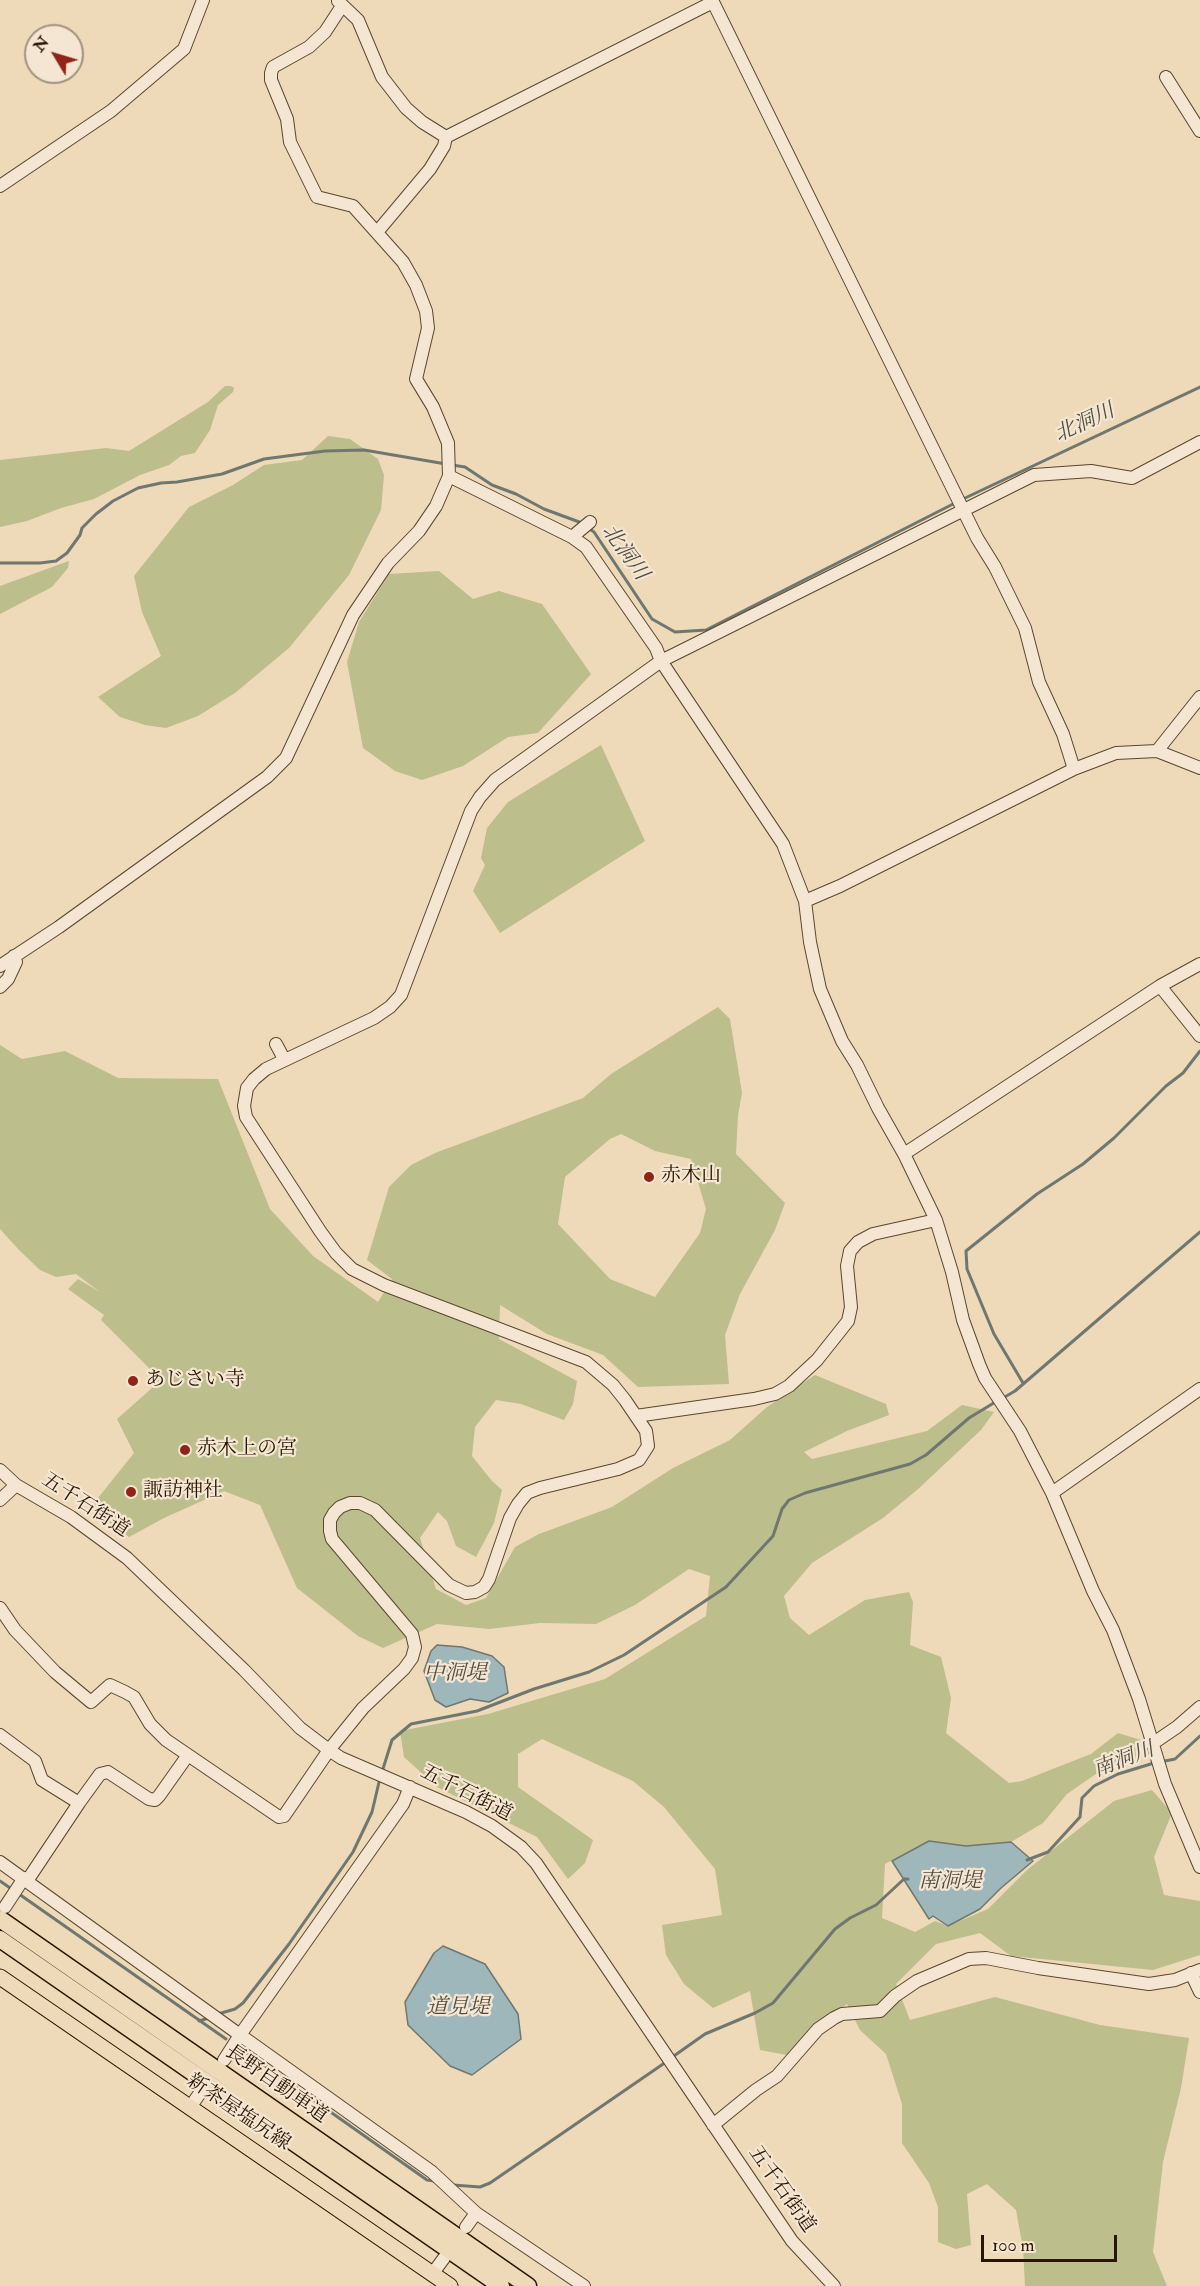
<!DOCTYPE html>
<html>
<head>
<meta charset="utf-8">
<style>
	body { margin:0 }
	#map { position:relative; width:1200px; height:2286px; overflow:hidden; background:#eed9b9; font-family:"IM FELL Double Pica",serif }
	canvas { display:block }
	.north { position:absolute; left:24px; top:24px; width:60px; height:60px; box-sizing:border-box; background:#f4e6d2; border:2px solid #a2937e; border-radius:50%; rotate:308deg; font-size:16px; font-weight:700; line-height:24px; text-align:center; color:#281600 }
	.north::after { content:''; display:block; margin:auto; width:21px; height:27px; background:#8f2418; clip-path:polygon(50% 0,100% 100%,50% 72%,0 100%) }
	.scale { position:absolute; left:981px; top:2235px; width:136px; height:27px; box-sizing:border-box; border:3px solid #281600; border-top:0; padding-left:8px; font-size:18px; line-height:21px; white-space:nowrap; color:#281600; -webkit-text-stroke:4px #f4e6d2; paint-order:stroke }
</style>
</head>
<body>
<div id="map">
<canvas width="1200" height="2286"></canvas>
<div class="north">N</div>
<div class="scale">100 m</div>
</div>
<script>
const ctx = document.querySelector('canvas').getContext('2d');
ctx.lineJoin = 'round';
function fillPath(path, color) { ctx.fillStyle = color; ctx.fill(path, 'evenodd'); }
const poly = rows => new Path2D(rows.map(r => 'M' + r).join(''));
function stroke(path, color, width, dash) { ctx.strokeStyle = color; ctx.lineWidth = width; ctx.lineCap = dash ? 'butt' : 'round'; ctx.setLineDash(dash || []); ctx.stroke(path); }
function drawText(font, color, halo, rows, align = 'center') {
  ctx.font = font + ' "IM FELL Double Pica","Noto Serif JP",serif'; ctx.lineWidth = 4.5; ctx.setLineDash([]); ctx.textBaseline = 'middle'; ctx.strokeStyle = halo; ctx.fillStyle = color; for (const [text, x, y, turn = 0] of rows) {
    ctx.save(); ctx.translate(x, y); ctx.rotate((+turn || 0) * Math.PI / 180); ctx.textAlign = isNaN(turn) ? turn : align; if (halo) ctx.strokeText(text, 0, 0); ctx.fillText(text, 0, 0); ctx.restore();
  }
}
const green = poly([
	[225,386,231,386,234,388,233,392,218,405,210,430,195,453,181,456,169,465,140,475,94,499,61,508,27,521,0,527,0,460,106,448,129,451,208,402],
	[328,436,350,439,378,459,384,475,381,510,349,575,289,648,235,693,198,716,166,728,145,725,120,717,98,697,161,656,142,612,134,576,189,507,233,485,264,465,302,460],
	[69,561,68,568,52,587,0,614,0,586],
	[439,571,473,599,499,591,542,604,591,674,538,733,508,737,463,766,422,780,395,771,363,748,347,662,359,622,389,574],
	[601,745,645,841,500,933,473,891,485,865,481,858,487,828,508,802],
	[718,1007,730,1019,742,1093,738,1115,736,1154,785,1203,775,1230,740,1294,725,1335,729,1384,638,1387,603,1355,547,1334,500,1305,499,1339,577,1381,573,1404,564,1420,521,1404,496,1400,475,1427,472,1456,492,1481,502,1490,494,1523,476,1557,456,1546,447,1521,438,1512,420,1538,436,1589,466,1605,486,1598,515,1547,539,1534,612,1507,673,1468,730,1440,767,1407,815,1375,886,1404,889,1415,847,1431,804,1452,812,1459,927,1431,962,1405,994,1412,981,1430,917,1490,883,1518,812,1563,784,1596,790,1618,809,1635,865,1600,909,1592,913,1602,910,1645,941,1657,951,1698,946,1733,1009,1783,1022,1781,1091,1754,1118,1733,1144,1741,1137,1758,1103,1769,1067,1794,1043,1823,1011,1842,966,1846,929,1841,885,1864,882,1918,915,1932,935,1921,948,1926,988,1909,1027,1870,1114,1801,1152,1790,1172,1813,1154,1857,1164,1895,1200,1901,1200,1955,1153,1970,1011,1956,980,1933,936,1944,896,1984,910,2020,995,1997,1100,2025,1189,2038,1181,2088,1163,2162,1153,2252,1167,2286,1025,2286,1023,2248,1016,2210,987,2184,967,2194,971,2245,956,2249,938,2242,938,2207,929,2183,902,2143,902,2104,886,2054,860,2030,847,2004,814,2027,787,2055,760,2050,750,1991,713,2008,684,1984,666,1955,662,1925,722,1915,715,1869,664,1807,633,1781,542,1739,518,1754,518,1787,593,1840,585,1863,568,1879,537,1837,437,1787,404,1757,400,1731,488,1714,605,1679,706,1616,710,1576,689,1569,635,1605,596,1624,540,1623,489,1629,437,1624,383,1648,358,1636,297,1588,260,1505,224,1491,164,1518,129,1537,90,1508,134,1453,117,1419,151,1389,159,1378,101,1320,104,1315,68,1289,78,1279,100,1292,76,1274,56,1277,40,1270,19,1250,0,1229,0,1045,22,1059,65,1051,118,1078,218,1079,270,1209,313,1256,378,1302,392,1279,367,1260,389,1187,411,1165,435,1153,583,1098,611,1074],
	[621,1134,655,1151,691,1159,706,1209,700,1233,655,1297,610,1279,558,1224,565,1177,610,1139]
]);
const water = poly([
	[437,1645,462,1647,492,1656,504,1667,508,1693,489,1702,470,1699,446,1707,435,1700,424,1671,431,1651,437,1645],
	[929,1841,966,1846,1011,1842,1033,1861,1001,1888,980,1909,948,1926,933,1916,929,1919,892,1861,929,1841],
	[443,1946,485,1964,518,2014,521,2039,472,2075,450,2066,408,2025,405,2002,434,1953,443,1946]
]);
const stream = poly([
	[452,465,465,467,492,485,516,494,544,509,582,523],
	[963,499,1200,387],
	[587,527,594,532,652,619,675,632,706,630,955,503],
	[0,563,40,563,56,561,67,553,80,535,82,528,96,514,113,501,138,488,161,483,177,482,222,474,264,459,325,451,364,450,446,464],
	[1023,1383,994,1334,967,1269,966,1251,1037,1194,1083,1164,1114,1138,1166,1086,1183,1073,1200,1051],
	[1003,1398,1015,1391,1200,1232],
	[1160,1762,1175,1759,1200,1736],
	[382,1772,392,1740,411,1724,477,1711,534,1689,589,1672,624,1655,726,1587,773,1536,782,1509,789,1500,805,1493,910,1464,926,1455,969,1418,997,1401],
	[1027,1860,1048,1852,1080,1817,1082,1798,1094,1786,1118,1774,1154,1763],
	[0,1881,13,1890],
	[19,1894,226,2039],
	[218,2014,235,2009,243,2003,289,1944,353,1852,372,1812,380,1778],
	[199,2021,209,2018],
	[244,2051,427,2180,435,2181],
	[671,2058,705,2034,755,2013,773,2003,835,1929,850,1918,876,1905,904,1879,908,1879],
	[453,2185,480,2187,490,2183,666,2062]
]);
const minor = poly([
	[712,0,977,538,995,567,1025,628,1039,682,1063,734,1074,769],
	[338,1,358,20,382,77,406,108,422,122,446,137],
	[1166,77,1200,131],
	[0,186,111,111,184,49,203,0],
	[378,231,430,169,444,146,446,137,713,2],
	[449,476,572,537,586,547,656,648,661,661,783,844,805,901,810,942,820,989,842,1041,857,1065,878,1108,904,1154,936,1220,952,1272,963,1320,979,1364,985,1378,1020,1431,1052,1493,1093,1591,1113,1630,1139,1699,1165,1784,1200,1867],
	[572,537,590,522],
	[1157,751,1200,697],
	[805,901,840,886,1074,769,1116,753,1157,751,1200,768],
	[0,966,59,927,267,777,286,758,353,615,388,563,419,531,436,506,449,476,448,443,433,407,416,379,428,328,426,311,416,285,403,262,353,206,317,197,290,142,287,119,271,80,271,73,273,67,309,47,325,32,342,6],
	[1160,986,1200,1036],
	[0,987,8,979,16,962,14,956],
	[276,1044,284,1059],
	[904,1154,1160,986,1200,964],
	[636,1416,754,1399,775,1394,789,1386,817,1360,848,1321,851,1307,847,1266,850,1251,858,1242,873,1234,936,1220],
	[0,1470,16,1485,71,1517,127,1558,244,1670,300,1728,329,1750,341,1758,466,1812,492,1826,521,1847,536,1863,792,2241,834,2286],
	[1052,1493,1200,1389],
	[0,1500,16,1485],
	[0,1608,15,1630,55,1672,91,1702,110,1685,125,1692,134,1697,150,1724,166,1740,188,1755],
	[0,1735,35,1761,42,1780,79,1803],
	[1152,1744,1177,1727,1200,1707],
	[0,1862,240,2035,403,1804,410,1787],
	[27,1881,79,1803,100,1774,108,1772,149,1799,155,1800,159,1796,188,1755,279,1817,284,1816,329,1750,363,1708,404,1669,412,1658,415,1647,412,1634,332,1539,330,1531,330,1520,334,1513,340,1507,350,1503,360,1503,375,1510,449,1585,466,1593,475,1592,484,1587,489,1579,510,1518,518,1504,527,1493,540,1488,618,1469,639,1460,648,1446,646,1431,625,1400,613,1385,586,1362,384,1285,352,1269,336,1253,320,1231,246,1117,244,1106,247,1088,254,1079,266,1069,374,1018,390,1007,401,995,471,811,480,797,495,780,661,661,1034,475,1091,471,1132,478,1200,442],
	[5,1907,24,1878],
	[1191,1973,1200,1992],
	[224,2060,240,2035,432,2172,476,2213,584,2286],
	[191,2106,202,2090],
	[713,2125,756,2090,777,2076,818,2029,834,2018,842,2014,880,2011,895,1996,917,1981,969,1959,986,1958,1038,1968,1149,1984,1175,1980,1200,1970],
	[466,2227,476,2213],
	[433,2273,444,2258]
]);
const major = poly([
	[0,1977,450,2286]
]);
const highway = poly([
	[0,1919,528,2286],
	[0,1939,501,2286]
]);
const markers = [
	[649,1177,6,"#8f2418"],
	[133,1381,6,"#8f2418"],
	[185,1450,6,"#8f2418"],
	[131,1492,6,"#8f2418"]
];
const poiNames = [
	["赤木山",661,1177],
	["あじさい寺",145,1381],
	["赤木上の宮",197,1450],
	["諏訪神社",143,1492]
];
const streetNames = [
	["五千石街道",85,1506,33],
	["五千石街道",466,1794,27],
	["長野自動車道",276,2085,35],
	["新茶屋塩尻線",238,2113,34],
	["五千石街道",781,2190,55]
];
const waterNames = [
	["北洞川",1085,424,-25],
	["北洞川",624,553,54],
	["中洞堤",455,1674],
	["南洞川",1124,1761,-21],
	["南洞堤",950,1882],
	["道見堤",458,2008]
];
fillPath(green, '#bcbe8c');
fillPath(water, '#9eb7ba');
stroke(water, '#6f7770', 1.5);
stroke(stream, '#6f7770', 3);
stroke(minor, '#5a472e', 14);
stroke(major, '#281600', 17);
stroke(highway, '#281600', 19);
stroke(minor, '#f4e6d2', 12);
stroke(major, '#eed9b9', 15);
stroke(highway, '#eed9b9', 16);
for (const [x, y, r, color] of markers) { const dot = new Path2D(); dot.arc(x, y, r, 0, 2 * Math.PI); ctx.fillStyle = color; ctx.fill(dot); stroke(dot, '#f4e6d2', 2); }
drawText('20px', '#281600', '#f4e6d2', poiNames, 'left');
drawText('20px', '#281600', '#f4e6d2', streetNames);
drawText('italic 21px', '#514e41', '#f4e6d2', waterNames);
</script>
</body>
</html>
